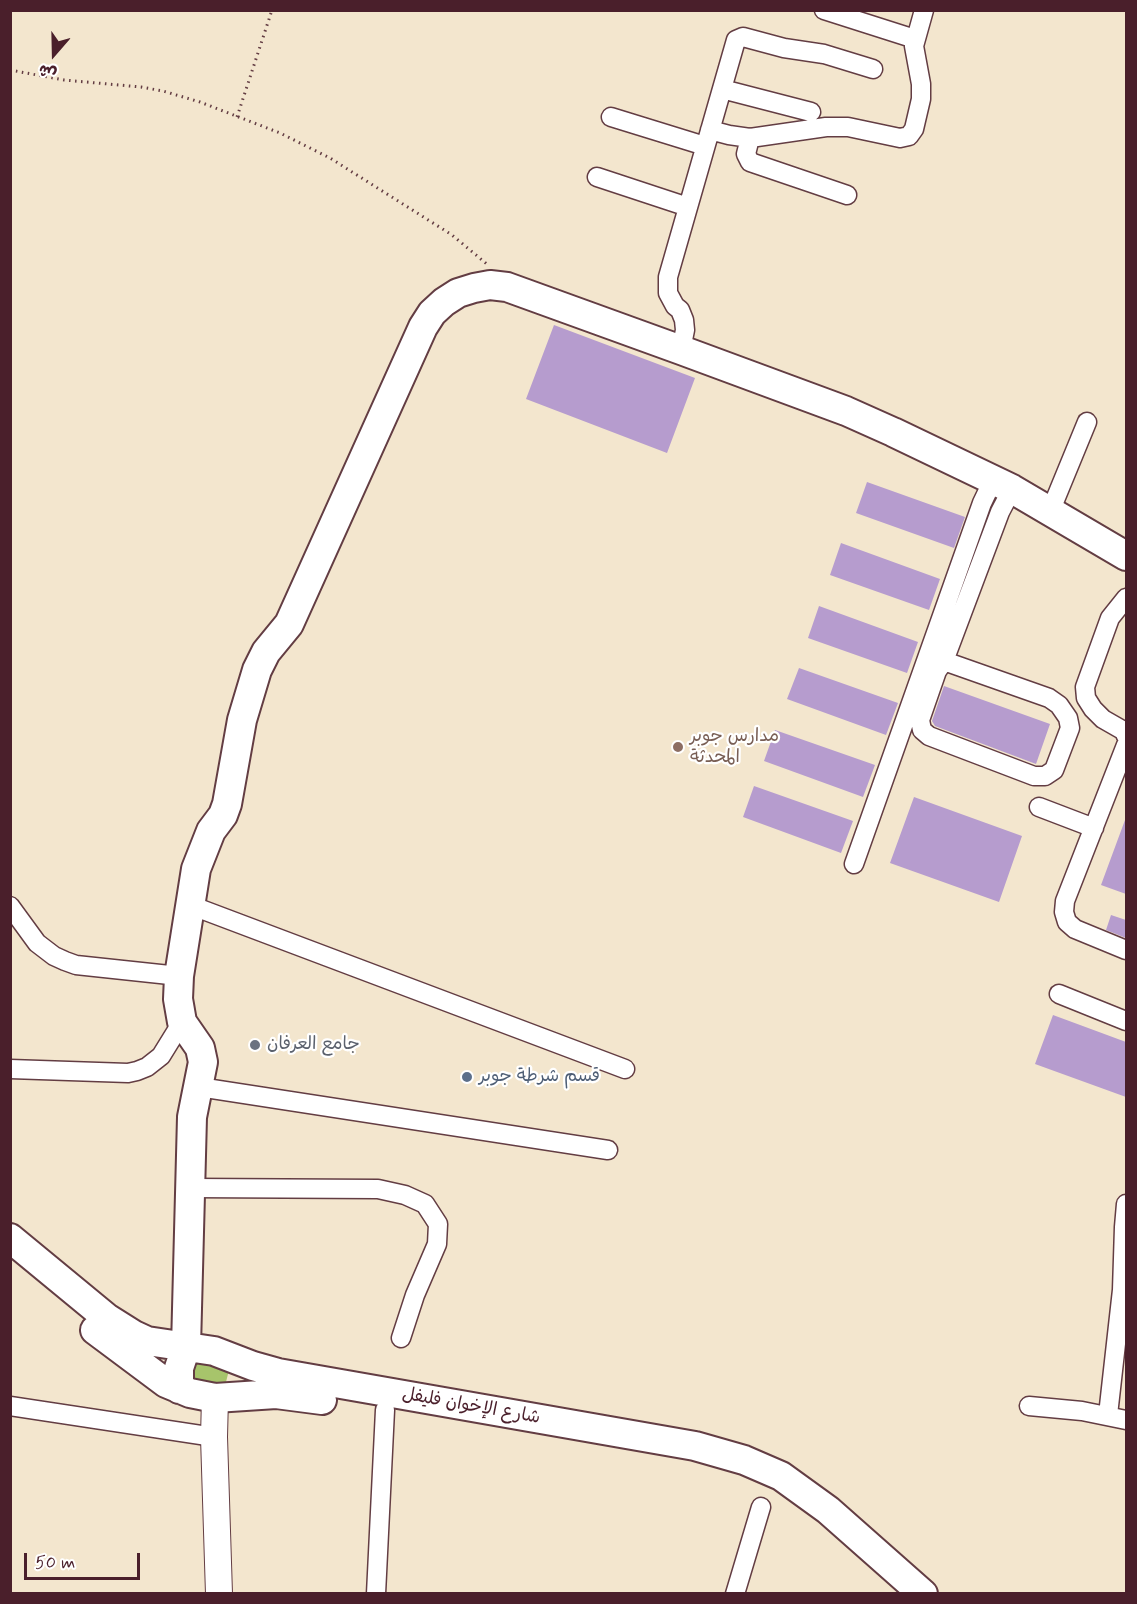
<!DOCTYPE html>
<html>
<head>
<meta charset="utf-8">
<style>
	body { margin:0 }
	#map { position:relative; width:1137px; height:1604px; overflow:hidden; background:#f3e6ce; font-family:Mynerve,"Playpen Sans Arabic",sans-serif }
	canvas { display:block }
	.frame { position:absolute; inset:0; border:12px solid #4a1f2b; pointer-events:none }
	.north { position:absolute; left:24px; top:24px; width:60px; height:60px; -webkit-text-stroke:4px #fff; paint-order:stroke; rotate:200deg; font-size:16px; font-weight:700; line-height:24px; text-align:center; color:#4a1f2b }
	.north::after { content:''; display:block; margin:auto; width:21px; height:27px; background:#4a1f2b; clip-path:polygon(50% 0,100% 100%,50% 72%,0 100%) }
	.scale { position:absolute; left:24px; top:1553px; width:116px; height:27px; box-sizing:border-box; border:3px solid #4a1f2b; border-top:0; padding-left:8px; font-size:18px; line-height:21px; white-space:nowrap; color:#4a1f2b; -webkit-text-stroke:4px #fff; paint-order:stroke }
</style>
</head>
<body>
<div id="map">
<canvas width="1137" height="1604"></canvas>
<div class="frame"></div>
<div class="north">ش</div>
<div class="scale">50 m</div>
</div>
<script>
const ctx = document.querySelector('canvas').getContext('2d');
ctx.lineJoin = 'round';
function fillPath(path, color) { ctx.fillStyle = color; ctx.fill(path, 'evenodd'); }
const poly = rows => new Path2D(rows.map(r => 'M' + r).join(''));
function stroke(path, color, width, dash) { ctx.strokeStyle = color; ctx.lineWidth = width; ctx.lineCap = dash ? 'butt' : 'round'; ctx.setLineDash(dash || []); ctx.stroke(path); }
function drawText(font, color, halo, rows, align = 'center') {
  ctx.font = font + ' Mynerve,"Playpen Sans Arabic",sans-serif'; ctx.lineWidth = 4.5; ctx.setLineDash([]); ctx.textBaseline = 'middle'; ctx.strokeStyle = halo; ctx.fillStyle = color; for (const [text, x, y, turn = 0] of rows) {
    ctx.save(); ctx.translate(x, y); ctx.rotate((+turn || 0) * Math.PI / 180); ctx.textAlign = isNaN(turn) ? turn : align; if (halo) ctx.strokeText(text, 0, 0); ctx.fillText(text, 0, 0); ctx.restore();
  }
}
const green = poly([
	[195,1359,229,1370,226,1382,222,1386,199,1386,191,1376]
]);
const building = poly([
	[554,325,695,378,667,453,526,399],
	[867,482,965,517,954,548,856,513],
	[841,543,940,579,929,610,830,575],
	[819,606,918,642,907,673,808,638],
	[799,668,898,703,886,735,787,699],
	[944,686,1050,724,1036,764,935,726,932,721],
	[775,730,875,765,863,797,764,761],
	[754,786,853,821,841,853,743,817],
	[914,797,1022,836,999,902,890,863],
	[1125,820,1126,820,1126,894,1101,885],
	[1111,915,1126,920,1126,938,1106,930],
	[1053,1015,1126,1042,1126,1097,1035,1064]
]);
const path = poly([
	[10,70,64,80,141,87,163,91,200,102,280,133,330,158,452,235,488,265],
	[237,117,272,10]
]);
const street = poly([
	[824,10,915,39],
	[722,89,811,112],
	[611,117,705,146],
	[710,130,729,135,750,138,826,127,848,127,900,138,909,136,914,129,921,99,921,84,914,46,924,10],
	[750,138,746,154,750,162,847,195],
	[597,177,688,207],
	[681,350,685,330,684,320,680,310,675,306,668,293,668,277,736,40,743,37,784,48,824,54,873,69],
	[1050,512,1087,422],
	[1126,598,1110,618,1085,687,1086,698,1093,709,1103,719,1124,731,1126,736],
	[944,661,1049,698,1059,705,1068,718,1070,728,1054,770,1045,776,1034,776,929,736,922,730,920,720,937,671,944,661,1000,512,1012,489],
	[1126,745,1065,901,1064,912,1067,922,1075,929,1126,950],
	[1039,807,1094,828],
	[854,864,982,503,993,480],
	[190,905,625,1069],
	[10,906,37,943,54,956,65,961,76,965,179,976],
	[1059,994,1126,1021],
	[10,1069,128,1073,137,1071,147,1067,161,1056,182,1022],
	[199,1087,608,1150],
	[191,1188,378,1189,405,1195,425,1204,438,1224,437,1244,415,1295,401,1338],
	[10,1406,214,1437],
	[1029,1406,1082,1411,1126,1420],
	[1108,1415,1122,1290,1124,1227,1126,1204],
	[376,1594,385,1410],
	[735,1594,761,1507]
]);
const secondary = poly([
	[215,1398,214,1437,219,1594]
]);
const primary = poly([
	[10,1238,107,1318,134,1335,147,1341,214,1351,253,1366,278,1373,695,1446,744,1460,781,1476,828,1510,923,1594],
	[95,1330,166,1383,190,1393,215,1398,276,1394,322,1400],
	[179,1389,179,1368,186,1347,192,1117,203,1062,200,1048,182,1022,178,999,179,976,196,869,211,831,223,815,227,804,242,720,257,670,266,652,289,624,423,327,432,313,444,302,458,293,474,288,490,285,507,287,681,350,846,411,893,432,1012,489,1126,556]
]);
const markers = [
	[678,747,6,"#8d6e63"],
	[255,1045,6,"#6b7280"],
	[467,1077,6,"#5c6f8a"]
];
const educationNames = [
	["مدارس جوبر",690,737],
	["المحدثة",690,758]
];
const worshipNames = [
	["جامع العرفان",267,1045]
];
const serviceNames = [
	["قسم شرطة جوبر",479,1077]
];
const streetNames = [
	["شارع الإخوان فليفل",471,1407,10]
];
fillPath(green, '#a7c46b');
fillPath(building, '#b69cce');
stroke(street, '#633d43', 21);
stroke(secondary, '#633d43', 28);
stroke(primary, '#633d43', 32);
stroke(path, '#633d43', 3, [1.5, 4.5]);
stroke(street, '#fff', 18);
stroke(secondary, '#fff', 26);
stroke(primary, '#fff', 28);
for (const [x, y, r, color] of markers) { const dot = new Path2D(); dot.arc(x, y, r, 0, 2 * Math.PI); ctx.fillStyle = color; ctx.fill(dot); stroke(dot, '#fff', 2); }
drawText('18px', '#785e54', '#fff', educationNames, 'left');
drawText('18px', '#5b616d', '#fff', worshipNames, 'left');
drawText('18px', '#4e5e75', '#fff', serviceNames, 'left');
drawText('18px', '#4a1f2b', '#fff', streetNames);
</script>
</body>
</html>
